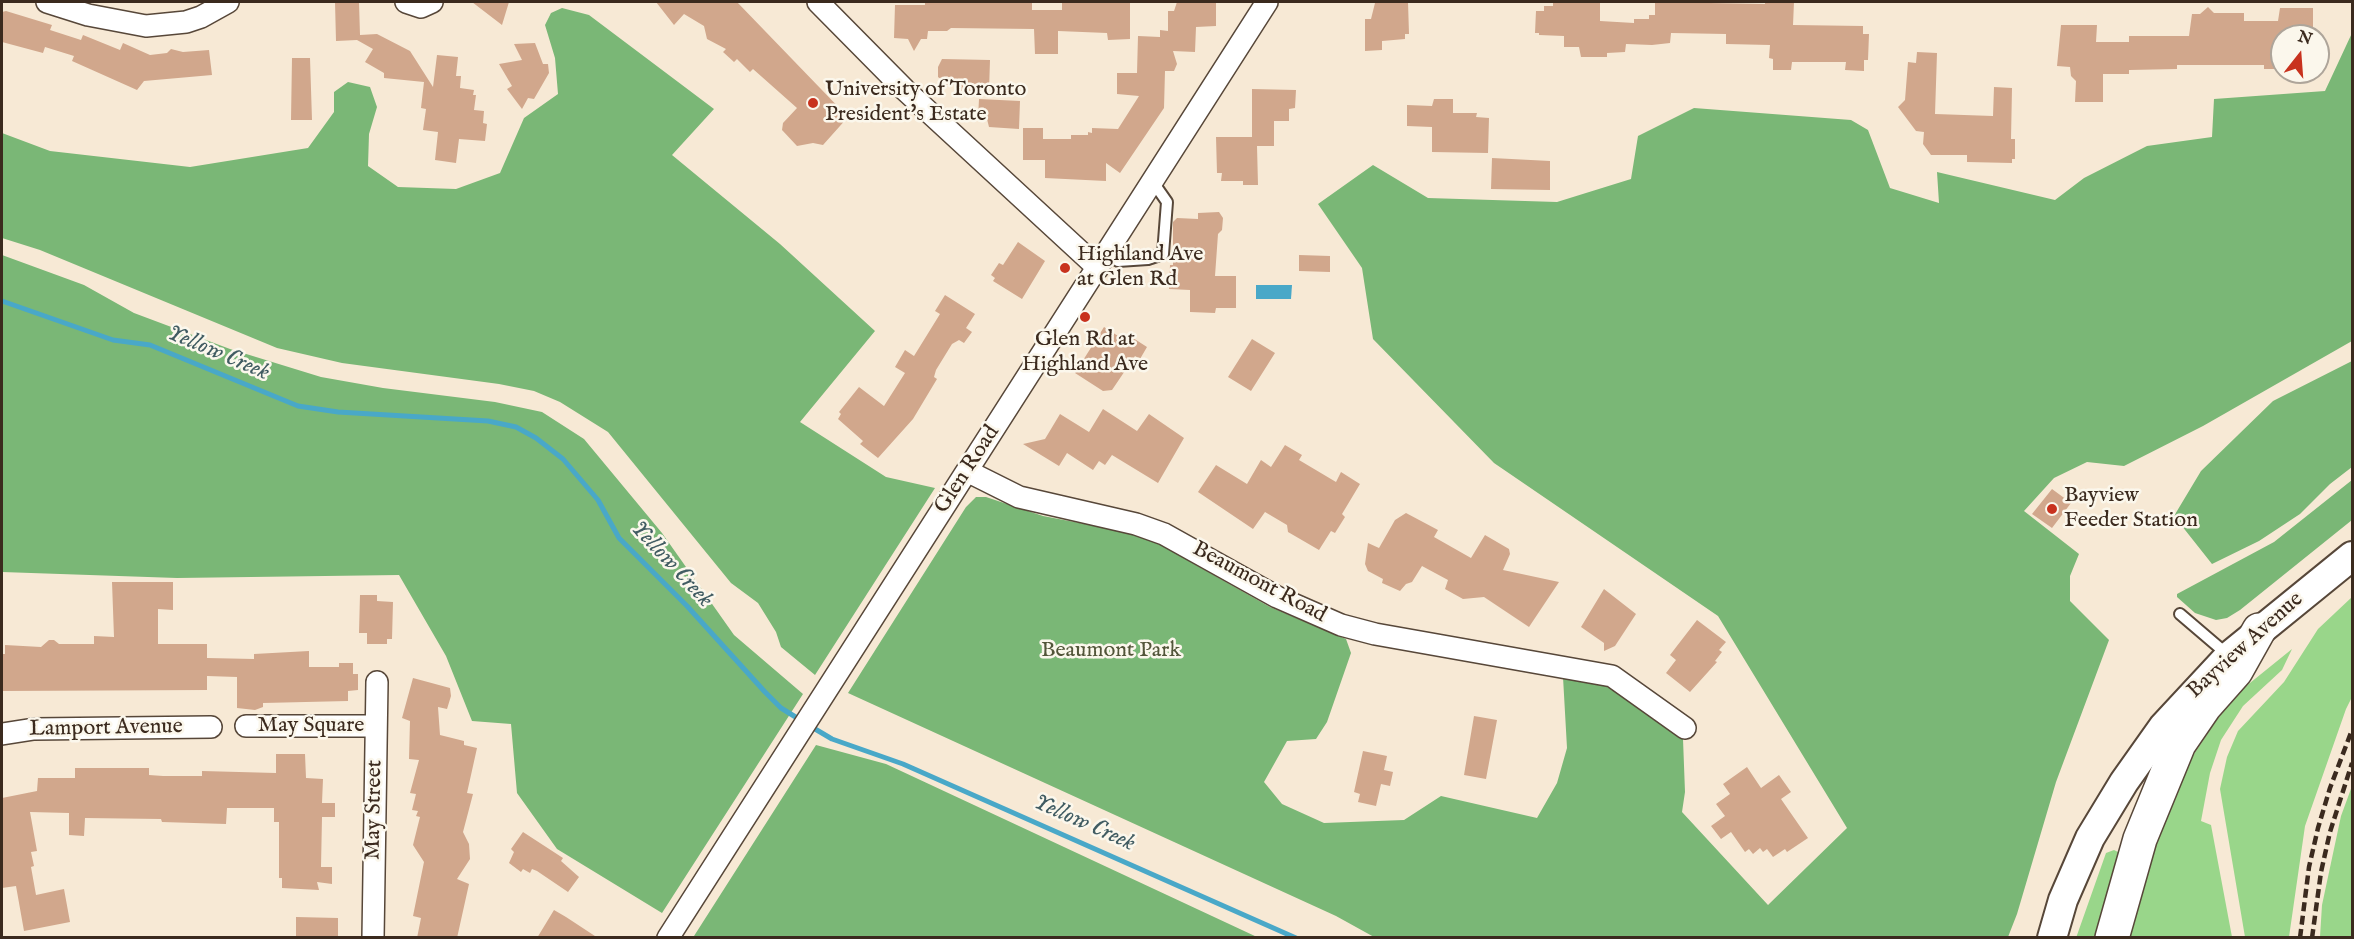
<!DOCTYPE html>
<html>
<head>
<meta charset="utf-8">
<style>
	body { margin:0 }
	#map { position:relative; width:2354px; height:939px; overflow:hidden; background:#f7e9d5; font-family:"IM FELL English",serif }
	canvas { display:block }
	.frame { position:absolute; inset:0; border:3px solid #3b2a1e; pointer-events:none }
	.north { position:absolute; left:2270px; top:24px; width:60px; height:60px; box-sizing:border-box; background:#fbf7ec; border:2px solid #aea59a; border-radius:50%; rotate:17deg; font-size:16px; font-weight:700; line-height:24px; text-align:center; color:#3b2a1e }
	.north::after { content:''; display:block; margin:auto; width:21px; height:27px; background:#c8321e; clip-path:polygon(50% 0,100% 100%,50% 72%,0 100%) }
</style>
</head>
<body>
<div id="map">
<canvas width="2354" height="939"></canvas>
<div class="frame"></div>
<div class="north">N</div>
</div>
<script>
const ctx = document.querySelector('canvas').getContext('2d');
ctx.lineJoin = 'round';
function fillPath(path, color) { ctx.fillStyle = color; ctx.fill(path, 'evenodd'); }
const poly = rows => new Path2D(rows.map(r => 'M' + r).join(''));
function stroke(path, color, width, dash) { ctx.strokeStyle = color; ctx.lineWidth = width; ctx.lineCap = dash ? 'butt' : 'round'; ctx.setLineDash(dash || []); ctx.stroke(path); }
function drawText(font, color, halo, rows, align = 'center') {
  ctx.font = font + ' "IM FELL English",serif'; ctx.lineWidth = 5; ctx.setLineDash([]); ctx.textBaseline = 'middle'; ctx.strokeStyle = halo; ctx.fillStyle = color; for (const [text, x, y, turn = 0] of rows) {
    ctx.save(); ctx.translate(x, y); ctx.rotate((+turn || 0) * Math.PI / 180); ctx.textAlign = isNaN(turn) ? turn : align; if (halo) ctx.strokeText(text, 0, 0); ctx.fillText(text, 0, 0); ctx.restore();
  }
}
const green = poly([
	[2352,597,2352,697,2346,709,2305,826,2289,937,2245,937,2220,789,2227,757,2238,731,2284,682,2318,629],
	[2292,649,2282,670,2243,706,2221,740,2210,773,2201,821,2211,825,2232,937,2130,938,2167,806,2188,763,2218,718,2245,687],
	[2352,786,2352,937,2320,937,2322,905,2341,816],
	[2114,850,2122,854,2097,937,2076,938,2106,853]
]);
const forest = poly([
	[562,8,589,15,714,109,672,155,780,244,875,331,800,422,886,477,935,488,815,675,781,647,776,632,758,603,731,583,608,432,560,402,534,391,499,384,342,363,277,348,40,250,2,238,2,133,50,151,190,167,308,148,334,112,334,92,348,82,370,87,377,107,369,134,368,166,398,187,456,189,500,173,524,118,558,94,555,58,545,25,551,13],
	[2352,33,2352,341,2203,426,2124,466,2087,462,2054,478,2024,511,2079,554,2070,576,2070,601,2109,640,2056,782,2017,914,2008,937,1374,937,1336,916,848,693,966,507,976,497,986,497,1043,516,1132,533,1170,547,1194,564,1270,607,1346,639,1351,653,1327,722,1316,739,1287,741,1264,782,1282,804,1324,823,1404,820,1441,796,1537,818,1557,783,1567,748,1563,677,1602,683,1626,694,1683,739,1685,792,1682,812,1768,905,1847,828,1718,616,1494,463,1373,339,1362,268,1318,204,1373,165,1428,198,1557,202,1631,179,1638,136,1694,108,1851,120,1868,130,1890,188,1939,203,1937,172,2055,200,2084,178,2147,146,2212,137,2214,99,2325,91],
	[2,255,84,285,134,313,230,349,321,377,383,388,495,402,542,412,584,439,662,533,734,635,803,694,662,913,557,849,517,793,511,724,472,721,446,656,399,575,177,578,2,572],
	[2352,361,2352,467,2330,484,2300,514,2259,541,2212,564,2174,516,2201,471,2273,401],
	[2352,480,2352,520,2240,610,2227,618,2216,620,2195,613,2177,597,2177,594,2274,542],
	[816,745,886,764,1257,937,694,936]
]);
const water = poly([
	[1256,285,1292,285,1291,299,1256,299]
]);
const stream = poly([
	[2,301,113,340,150,345,298,406,338,412,488,421,516,427,536,438,563,459,598,500,619,538,687,606,765,692,781,708,802,721],
	[810,726,832,739,903,764,1296,938]
]);
const building = poly([
	[335,2,359,2,360,35,377,34,410,51,433,87,437,55,458,57,456,76,461,76,460,88,474,90,473,95,476,95,474,110,484,111,483,123,487,124,485,141,459,139,456,163,435,160,438,132,423,130,426,109,421,108,424,82,384,78,384,73,365,62,373,49,357,40,336,41],
	[472,2,509,2,502,25],
	[656,2,737,2,848,117,823,145,813,143,797,146,782,130,783,123,797,108,753,69,750,72,737,59,734,62,723,52,726,49,707,39,704,26,684,14,674,25],
	[925,2,1032,2,1032,10,1062,10,1062,2,1130,2,1130,39,1108,40,1107,33,1058,31,1058,54,1035,54,1034,29,951,28,947,31,928,31,927,39,921,39,914,51,908,39,894,38,895,5,925,5],
	[1177,2,1216,2,1216,26,1196,27,1195,52,1173,51,1177,64,1174,71,1165,71,1164,108,1120,173,1106,163,1106,181,1045,178,1045,160,1023,160,1023,128,1043,128,1043,139,1071,139,1071,135,1088,135,1088,132,1092,133,1092,128,1118,129,1139,96,1117,94,1117,73,1137,73,1138,36,1160,37,1160,30,1168,31,1168,11,1174,11],
	[1408,2,1409,34,1405,34,1405,39,1382,41,1382,50,1365,51,1365,19,1371,19,1375,3],
	[1553,2,1600,2,1600,21,1634,23,1634,19,1649,19,1649,15,1655,15,1655,2,1765,4,1765,2,1794,2,1793,25,1863,26,1863,34,1869,34,1868,60,1864,60,1864,71,1845,70,1846,62,1792,62,1791,70,1773,70,1773,59,1769,58,1770,45,1726,44,1726,34,1671,33,1670,43,1652,45,1626,44,1625,52,1607,53,1607,57,1581,57,1579,47,1564,47,1564,36,1539,35,1539,33,1535,33,1536,11,1544,11,1544,6,1553,6],
	[2208,7,2214,13,2244,13,2244,21,2278,21,2280,8,2313,8,2313,36,2282,36,2282,69,2264,69,2264,65,2177,65,2177,69,2129,70,2129,74,2103,74,2103,102,2075,102,2076,81,2071,76,2070,67,2057,66,2061,25,2097,25,2096,42,2129,42,2129,36,2189,36,2192,14,2200,14],
	[6,11,52,25,50,30,81,40,83,35,120,50,123,43,150,55,167,53,171,49,183,52,209,50,212,75,144,81,137,90,72,61,74,56,45,47,43,53,2,42,2,12],
	[535,43,543,64,548,64,549,73,534,99,528,98,522,109,507,89,512,86,499,64,522,60,514,44],
	[1917,52,1937,53,1935,114,1993,116,1994,87,2012,88,2011,139,2015,139,2015,159,2012,159,2012,163,1967,162,1967,155,1931,155,1923,144,1924,132,1916,131,1898,107,1905,100,1908,62,1916,63],
	[292,58,310,58,312,120,291,120],
	[942,59,990,60,989,91,955,91,955,85,942,85,942,80,938,77,938,67],
	[1252,89,1296,90,1295,108,1289,109,1289,121,1274,121,1274,146,1257,146,1258,185,1243,185,1243,181,1221,181,1222,173,1217,173,1216,137,1252,137],
	[979,99,1020,101,1019,129,989,127,987,119,978,119],
	[1434,99,1453,99,1453,113,1477,113,1476,117,1489,118,1488,153,1432,152,1432,127,1407,126,1407,105,1432,106],
	[1492,158,1550,161,1550,190,1491,189],
	[1219,212,1223,218,1222,230,1218,234,1215,276,1236,276,1236,308,1216,308,1215,313,1190,312,1190,290,1169,289,1170,265,1173,265,1173,222,1177,218,1198,219,1198,213],
	[1018,242,1045,261,1022,299,993,281,995,278,991,275,999,263,1003,265],
	[1299,255,1330,256,1330,272,1299,271],
	[945,295,975,314,966,328,972,332,964,343,959,340,952,344,936,370,934,377,937,379,913,419,878,458,860,444,863,441,838,419,841,414,839,412,859,387,884,406,905,373,895,367,905,350,914,356,940,314,935,311],
	[1104,327,1129,343,1133,338,1147,347,1140,359,1135,356,1112,390,1103,391,1075,373],
	[1252,339,1275,353,1251,391,1228,377],
	[1103,409,1137,431,1149,414,1184,438,1158,483,1112,455,1105,465,1099,461,1093,470,1067,453,1059,466,1023,444,1045,439,1060,414,1089,432],
	[1285,445,1302,455,1299,460,1336,482,1341,472,1360,484,1342,514,1345,517,1335,533,1331,531,1319,550,1288,532,1287,525,1265,512,1253,529,1198,492,1216,465,1247,484,1261,460,1271,467],
	[2052,489,2071,503,2052,528,2032,514],
	[1406,513,1438,530,1434,537,1471,558,1485,535,1509,549,1510,554,1503,570,1559,582,1529,627,1484,597,1463,599,1445,589,1448,580,1422,566,1412,582,1406,584,1400,591,1382,583,1383,579,1368,571,1365,564,1368,543,1379,548,1395,520],
	[112,582,173,582,173,610,158,609,158,644,207,644,207,658,254,659,254,654,309,651,309,667,339,667,339,663,353,663,353,674,358,674,358,690,348,691,348,701,263,703,263,707,255,710,237,708,237,677,207,676,207,690,2,691,2,654,5,654,5,645,41,647,49,640,54,640,59,644,94,644,94,636,114,637],
	[1604,589,1636,614,1615,646,1604,651,1604,643,1581,627],
	[360,595,377,595,377,601,393,602,392,639,387,639,387,644,367,644,367,633,359,633],
	[1697,620,1726,642,1719,650,1722,652,1715,661,1717,662,1690,692,1666,673,1676,660,1670,655],
	[413,678,450,688,451,696,447,709,438,707,440,735,464,741,464,745,477,748,467,793,473,794,463,832,469,844,470,859,457,879,469,884,457,938,417,938,421,918,413,916,424,862,413,845,420,817,416,816,418,811,412,810,416,794,410,793,419,760,409,759,410,721,402,718],
	[1474,716,1497,720,1486,779,1464,775],
	[1363,751,1387,756,1384,770,1393,772,1390,786,1381,784,1376,806,1358,802,1360,794,1354,792],
	[276,754,305,754,306,778,323,779,322,803,335,803,335,817,322,817,321,867,332,867,332,884,317,882,319,890,282,888,282,878,279,878,279,822,274,822,274,808,227,808,226,824,162,822,161,819,85,818,84,836,69,835,69,813,30,812,37,851,31,852,34,866,31,867,36,895,64,889,70,922,24,931,16,886,2,888,2,798,37,791,38,778,75,778,75,768,149,768,149,775,163,776,202,776,202,771,276,773],
	[1747,767,1761,788,1779,775,1791,792,1781,799,1808,838,1787,852,1785,849,1773,857,1767,849,1763,852,1760,848,1753,854,1749,849,1745,852,1731,832,1721,839,1711,826,1725,816,1716,804,1730,794,1723,784],
	[523,832,563,858,561,861,579,877,568,892,537,871,532,869,530,873,523,869,521,872,509,863,514,852,511,849],
	[554,910,566,917,598,938,537,938],
	[296,917,338,918,338,937,296,936]
]);
const lane = poly([
	[1108,252,1118,261,1148,259,1163,254,1167,202,1153,182],
	[2180,614,2228,655]
]);
const street = poly([
	[47,2,88,15,146,26,186,22,201,17,228,2],
	[406,2,421,7,432,2],
	[818,2,905,90,1098,268],
	[967,471,1019,497,1136,524,1164,534,1277,597,1341,625,1375,634,1612,676,1685,728],
	[246,726,376,726],
	[2,734,34,729,211,727],
	[373,938,377,682],
	[668,938,1267,2]
]);
const secondary = poly([
	[2052,938,2063,900,2090,838,2124,782,2163,727,2229,656,2352,556]
]);
const primary = poly([
	[2112,938,2140,839,2179,744,2205,706,2236,671,2259,630]
]);
const rail = poly([
	[2300,938,2309,867,2318,828,2330,788,2352,730],
	[2312,938,2321,872,2330,832,2352,763]
]);
const markers = [
	[813,103,6,"#c8321e"],
	[1065,268,6,"#c8321e"],
	[1085,317,6,"#c8321e"],
	[2052,509,6,"#c8321e"]
];
const poiNames = [
	["University of Toronto",825,90],
	["President's Estate",825,115],
	["Highland Ave",1077,255],
	["at Glen Rd",1077,280],
	["Glen Rd at",1085,340,"center"],
	["Highland Ave",1085,365,"center"],
	["Bayview",2064,496],
	["Feeder Station",2064,521]
];
const streetNames = [
	["Glen Road",968,470,-57],
	["Beaumont Road",1259,583,28],
	["Bayview Avenue",2246,646,-42],
	["May Square",311,726],
	["Lamport Avenue",106,729,-1],
	["May Street",375,810,-89]
];
const parkNames = [
	["Beaumont Park",1111,651]
];
const waterNames = [
	["Yellow Creek",218,354,23],
	["Yellow Creek",671,565,47],
	["Yellow Creek",1084,824,24]
];
fillPath(green, '#99d68a');
fillPath(forest, '#7ab776');
fillPath(water, '#49a8c8');
stroke(stream, '#49a8c8', 5);
fillPath(building, '#d1a78c');
stroke(lane, '#574739', 14);
stroke(street, '#574739', 24);
stroke(secondary, '#574739', 32);
stroke(primary, '#574739', 36);
stroke(lane, '#fff', 10);
stroke(street, '#fff', 21);
stroke(secondary, '#fff', 28);
stroke(primary, '#fff', 33);
stroke(rail, '#3b2a1e', 4.5, [9, 4.5]);
for (const [x, y, r, color] of markers) { const dot = new Path2D(); dot.arc(x, y, r, 0, 2 * Math.PI); ctx.fillStyle = color; ctx.fill(dot); stroke(dot, '#fbf7ec', 2); }
drawText('22px', '#3b2a1e', '#fbf7ec', poiNames, 'left');
drawText('22px', '#3b2a1e', '#fbf7ec', streetNames);
drawText('22px', '#525539', '#fbf7ec', parkNames);
drawText('italic 24px', '#415c62', '#fbf7ec', waterNames);
</script>
</body>
</html>
